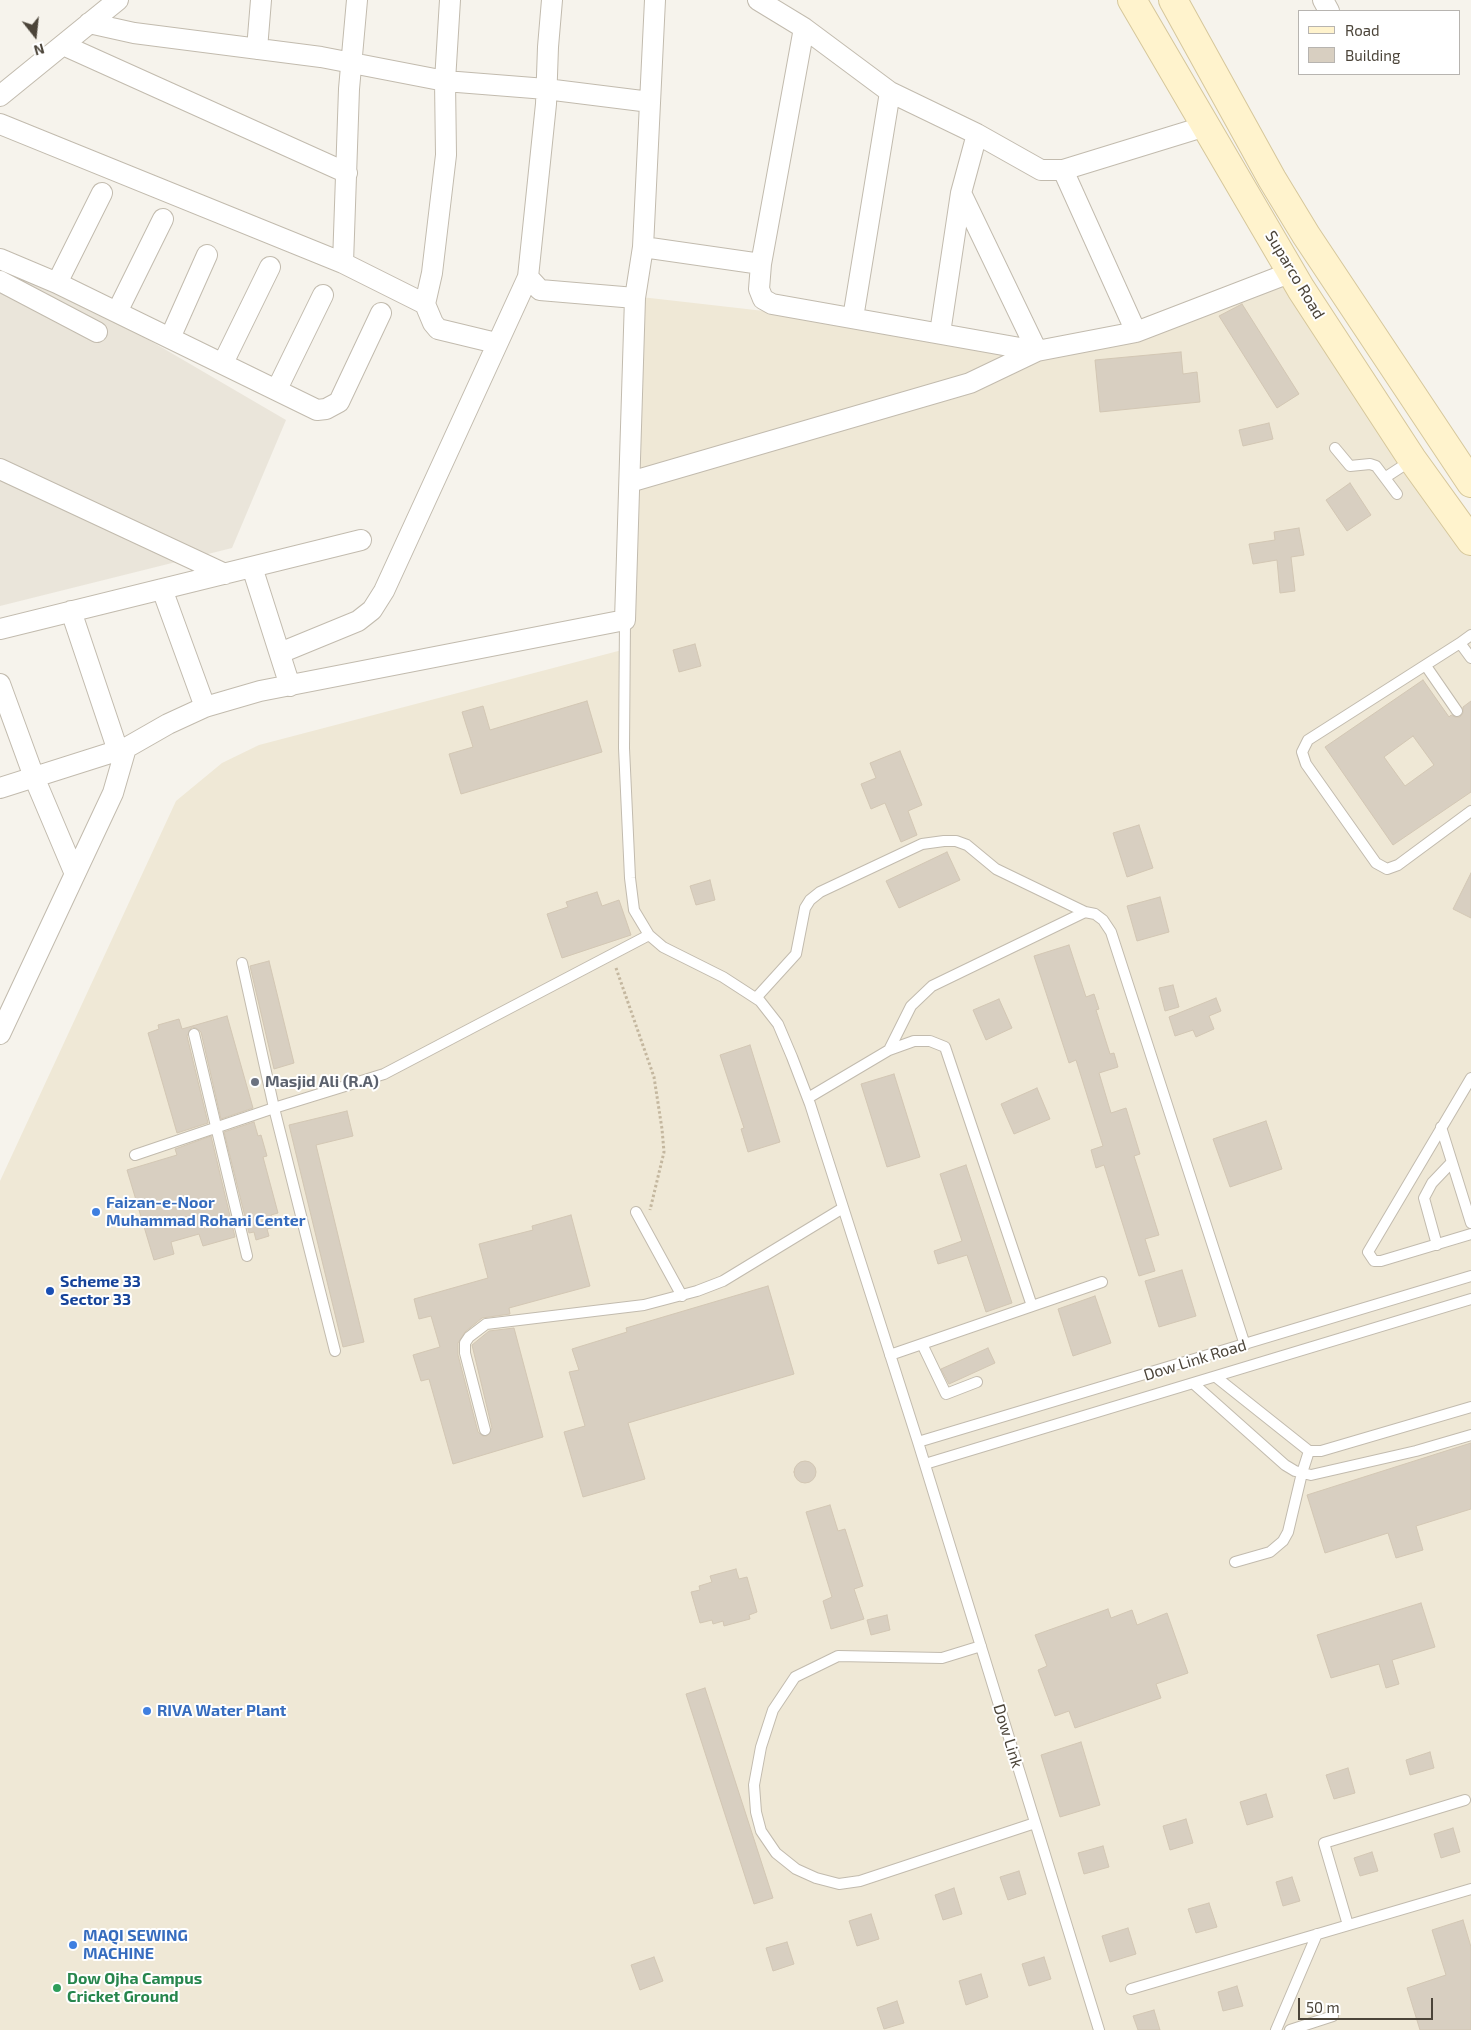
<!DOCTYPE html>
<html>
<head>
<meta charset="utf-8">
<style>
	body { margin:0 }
	#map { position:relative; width:1471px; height:2030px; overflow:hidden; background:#f6f3ec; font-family:"Exo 2",sans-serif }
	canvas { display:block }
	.legend { position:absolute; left:1298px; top:10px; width:162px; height:65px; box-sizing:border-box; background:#fff; border:1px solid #b7b4b0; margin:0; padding:6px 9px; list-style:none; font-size:15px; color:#4b4439 }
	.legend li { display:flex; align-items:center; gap:10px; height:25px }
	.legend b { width:25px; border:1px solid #b7b4b0 }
	.north { position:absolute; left:10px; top:10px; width:50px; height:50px; -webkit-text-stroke:4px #fff; paint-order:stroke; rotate:164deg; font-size:14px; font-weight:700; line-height:20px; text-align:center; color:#4b4439 }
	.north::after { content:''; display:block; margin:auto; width:18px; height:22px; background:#4b4439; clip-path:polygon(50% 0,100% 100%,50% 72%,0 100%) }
	.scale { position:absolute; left:1298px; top:1998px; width:135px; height:22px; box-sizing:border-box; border:2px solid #4b4439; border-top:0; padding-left:6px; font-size:15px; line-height:18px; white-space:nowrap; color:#4b4439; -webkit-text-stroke:4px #fff; paint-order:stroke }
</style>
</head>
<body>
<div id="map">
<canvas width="1471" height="2030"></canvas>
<ul class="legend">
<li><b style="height:6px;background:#fff3cd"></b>Road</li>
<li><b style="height:14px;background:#d8cfc1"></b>Building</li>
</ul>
<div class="north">N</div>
<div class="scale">50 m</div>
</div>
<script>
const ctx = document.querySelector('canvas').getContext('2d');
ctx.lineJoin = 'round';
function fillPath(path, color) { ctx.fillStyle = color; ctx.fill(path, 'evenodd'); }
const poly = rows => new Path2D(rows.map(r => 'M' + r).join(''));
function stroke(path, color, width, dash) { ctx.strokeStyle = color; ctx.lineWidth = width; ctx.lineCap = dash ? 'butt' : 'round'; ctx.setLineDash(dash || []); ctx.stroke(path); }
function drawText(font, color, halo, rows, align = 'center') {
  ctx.font = font + ' "Exo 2",sans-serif'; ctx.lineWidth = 4; ctx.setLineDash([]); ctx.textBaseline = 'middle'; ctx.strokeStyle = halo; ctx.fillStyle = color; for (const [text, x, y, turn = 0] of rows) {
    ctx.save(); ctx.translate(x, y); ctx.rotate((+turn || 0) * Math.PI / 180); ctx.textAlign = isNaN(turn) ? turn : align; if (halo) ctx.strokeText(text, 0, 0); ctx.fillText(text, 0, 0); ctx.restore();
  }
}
const residential = poly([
	[0,253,286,420,232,548,0,606]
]);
const education = poly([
	[1293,278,1471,545,1471,2030,0,2030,0,1181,176,801,222,763,259,745,622,650,641,297,940,331,1033,347,1136,333]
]);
const building = poly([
	[1242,304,1299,394,1277,408,1219,316,1242,304],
	[1181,352,1183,374,1197,372,1200,402,1100,412,1095,360,1181,352],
	[1269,423,1273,439,1243,446,1239,430,1269,423],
	[1350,483,1371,515,1347,531,1326,500,1350,483],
	[1299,528,1304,555,1291,557,1295,591,1280,593,1277,560,1253,564,1249,544,1275,540,1274,532,1299,528],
	[695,644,701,666,679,672,673,650,695,644],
	[1423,680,1449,717,1451,715,1455,717,1460,717,1463,713,1463,707,1471,701,1471,792,1393,845,1325,747,1423,680],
	[1413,736,1434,765,1405,786,1384,757,1413,736],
	[587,701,602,752,461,794,449,754,473,747,462,712,483,706,490,730,587,701],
	[900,751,922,805,908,811,917,835,901,842,885,803,871,809,861,784,876,778,870,763,900,751],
	[1139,825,1153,868,1127,877,1113,833,1139,825],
	[947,852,960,880,899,908,886,881,947,852],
	[1471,873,1471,918,1453,909,1471,873],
	[710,880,715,900,696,905,690,886,710,880],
	[597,892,602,906,619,900,631,935,562,958,547,914,568,907,566,902,597,892],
	[1160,897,1169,932,1137,941,1127,906,1160,897],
	[1069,945,1086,997,1094,994,1099,1009,1096,1010,1110,1054,1114,1053,1118,1067,1099,1073,1111,1113,1126,1108,1140,1154,1134,1156,1159,1235,1145,1239,1155,1271,1139,1276,1104,1165,1096,1168,1091,1150,1103,1146,1076,1060,1069,1063,1034,956,1069,945],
	[269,961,294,1063,274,1069,250,966,269,961],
	[1173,985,1179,1007,1165,1011,1159,988,1173,985],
	[1216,998,1221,1011,1209,1016,1214,1029,1196,1037,1193,1030,1175,1036,1169,1017,1216,998],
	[999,999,1012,1028,986,1040,973,1010,999,999],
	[227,1016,253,1108,221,1119,201,1032,196,1028,192,1027,187,1036,208,1123,177,1133,148,1033,159,1029,158,1025,179,1019,182,1029,227,1016],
	[750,1045,780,1142,748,1152,741,1129,744,1128,720,1055,750,1045],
	[894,1074,920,1157,887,1167,861,1084,894,1074],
	[1037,1088,1050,1119,1014,1134,1001,1104,1037,1088],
	[347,1111,353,1136,316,1145,364,1342,343,1347,289,1125,347,1111],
	[1266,1121,1282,1169,1230,1187,1213,1139,1266,1121],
	[254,1122,258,1136,261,1135,267,1156,263,1157,278,1213,271,1215,275,1227,267,1229,269,1236,256,1240,254,1232,249,1233,224,1132,254,1122],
	[211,1136,235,1237,203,1246,199,1234,171,1242,174,1254,154,1260,127,1170,177,1155,175,1149,211,1136],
	[966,1165,1012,1303,986,1312,967,1255,938,1264,934,1251,962,1241,940,1174,966,1165],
	[571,1215,590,1286,509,1308,510,1314,482,1318,465,1332,458,1343,458,1355,478,1432,483,1436,487,1436,492,1428,472,1345,489,1331,514,1328,543,1437,453,1464,429,1379,421,1381,413,1355,440,1347,431,1316,419,1319,414,1299,488,1278,479,1244,533,1230,532,1226,571,1215],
	[1182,1270,1196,1316,1159,1327,1145,1281,1182,1270],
	[768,1286,794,1374,628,1423,645,1479,583,1497,564,1432,585,1426,569,1372,579,1370,572,1349,627,1332,626,1328,768,1286],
	[1095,1296,1111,1343,1073,1356,1058,1309,1095,1296],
	[988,1348,995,1363,949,1384,941,1369,988,1348],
	[1471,1443,1471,1509,1416,1526,1423,1550,1396,1558,1388,1533,1325,1553,1307,1495,1471,1443],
	'794 1472a11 11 0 1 1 22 0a11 11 0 1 1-22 0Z',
	[830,1505,838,1531,845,1529,863,1586,854,1589,864,1619,831,1629,823,1601,832,1597,806,1512,830,1505],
	[736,1569,739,1579,747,1577,757,1612,749,1615,750,1619,724,1626,723,1621,713,1624,712,1620,700,1623,691,1592,700,1590,699,1586,712,1582,710,1576,736,1569],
	[1421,1603,1435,1647,1392,1660,1399,1684,1386,1688,1379,1664,1331,1678,1317,1635,1421,1603],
	[1108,1609,1111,1618,1132,1610,1137,1625,1167,1613,1188,1673,1156,1684,1161,1698,1075,1728,1069,1711,1055,1716,1038,1670,1047,1666,1035,1635,1108,1609],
	[887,1615,890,1630,871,1635,867,1620,887,1615],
	[705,1688,773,1898,754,1904,686,1694,705,1688],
	[1081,1742,1100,1805,1060,1817,1041,1755,1081,1742],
	[1430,1752,1434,1768,1410,1775,1406,1760,1430,1752],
	[1348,1768,1355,1793,1334,1799,1326,1775,1348,1768],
	[1266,1794,1273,1817,1247,1825,1240,1802,1266,1794],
	[1186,1819,1193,1843,1170,1850,1163,1826,1186,1819],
	[1453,1828,1460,1852,1441,1858,1434,1834,1453,1828],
	[1103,1846,1109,1867,1084,1874,1078,1853,1103,1846],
	[1372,1852,1378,1871,1360,1876,1354,1858,1372,1852],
	[1019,1871,1026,1894,1008,1900,1000,1877,1019,1871],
	[1292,1877,1300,1901,1283,1906,1276,1882,1292,1877],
	[954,1888,962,1914,943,1920,935,1895,954,1888],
	[1209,1903,1217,1927,1196,1933,1188,1909,1209,1903],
	[871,1914,879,1939,857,1946,849,1921,871,1914],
	[1463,1920,1471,1947,1471,2030,1420,2030,1407,1988,1446,1975,1432,1930,1463,1920],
	[1128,1928,1136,1954,1110,1962,1102,1936,1128,1928],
	[787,1942,794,1964,773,1971,766,1948,787,1942],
	[654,1957,663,1981,640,1990,631,1965,654,1957],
	[1044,1957,1051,1979,1029,1986,1022,1964,1044,1957],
	[981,1974,988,1997,966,2005,959,1981,981,1974],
	[1237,1986,1243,2006,1223,2011,1218,1992,1237,1986],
	[897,2001,904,2023,884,2029,877,2008,897,2001],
	[1154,2010,1160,2030,1138,2030,1133,2016,1154,2010]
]);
const path = poly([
	[616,968,654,1077,662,1129,664,1152,650,1210]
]);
const service = poly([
	[1335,448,1350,466,1370,464,1376,466,1397,494],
	[1386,477,1412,460],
	[625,620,624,748,630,878,634,910,649,935,663,947,723,977,760,1001,778,1024,792,1057,810,1104,918,1442,1099,2030],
	[1471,635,1460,643,1471,658],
	[1460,643,1308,740,1302,752,1306,764,1376,863,1387,869,1398,865,1471,811],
	[1426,666,1457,711],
	[242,963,274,1108,335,1351],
	[756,998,796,954,805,908,810,900,820,892,922,844,944,841,956,841,967,845,996,869,1085,912],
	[194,1034,247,1256],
	[889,1050,911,1006,932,986,1085,912,1095,914,1103,920,1111,932,1245,1345],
	[1471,1078,1368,1252,1374,1261,1381,1261,1471,1234],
	[808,1098,889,1050,914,1041,930,1041,945,1047,1032,1306],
	[1441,1127,1471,1223],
	[135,1155,274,1108,384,1074,649,935],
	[636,1212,682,1296],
	[1437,1245,1424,1198,1432,1183,1452,1162],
	[922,1344,946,1394,977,1382],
	[890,1355,1102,1282],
	[1216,1377,1309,1451,1321,1451,1471,1407],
	[1194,1384,1285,1465,1295,1471,1311,1475,1416,1451,1471,1435],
	[485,1430,465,1353,465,1343,469,1337,486,1324,644,1305,697,1291,723,1281,843,1208],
	[918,1442,1471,1276],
	[925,1464,1471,1299],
	[1235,1562,1270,1552,1283,1541,1288,1532,1302,1473,1309,1451],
	[981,1646,942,1658,838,1656,795,1677,773,1710,761,1747,754,1785,756,1812,761,1831,776,1853,796,1869,816,1878,839,1884,860,1881,1035,1823],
	[1348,1925,1324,1843,1465,1800],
	[1131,1989,1471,1889],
	[1276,2030,1317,1934],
	[1290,2030,1333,2016]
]);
const minor = poly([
	[450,0,445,81,446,155,432,273,425,304,433,323,438,329,496,343],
	[758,0,804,28,890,92,977,134,1041,170,1063,170,1206,126],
	[1323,0,1329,11],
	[89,23,134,33,321,57,445,81,546,89,650,102],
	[63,45,347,173],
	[257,49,261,0],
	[0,96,118,0],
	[0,124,343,263,425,304],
	[1063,170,1136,332],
	[643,247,761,264,804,28],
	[0,259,57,283,317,410,326,409,339,402,381,313],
	[343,263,349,89,357,0],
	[761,264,759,289,763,299,772,304,1037,351,1136,332,1292,272],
	[528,277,540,290,635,298],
	[0,281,97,332],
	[57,283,102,193],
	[117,312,163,219],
	[853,318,890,92],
	[940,333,961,193,977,134],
	[170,338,207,255],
	[223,363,270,267],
	[277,389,323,295],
	[0,469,225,574],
	[630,482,970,383,1037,351,961,193],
	[252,567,290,686],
	[162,589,205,707],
	[71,611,118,751],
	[0,629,361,540],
	[280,653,358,621,372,610,384,591,528,277,546,104,548,47,552,0],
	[0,684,34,777,75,874],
	[0,788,126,748],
	[0,1034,113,793,126,748,168,724,205,707,260,691,625,620,635,298,643,247,655,0]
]);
const secondary = poly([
	[1132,0,1301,289,1412,459,1471,541],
	[1173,0,1272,179,1306,235,1471,483]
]);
const markers = [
	[255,1082,5,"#6b7280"],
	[96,1212,5,"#3f7fe0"],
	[50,1291,5,"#1a4fb4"],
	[147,1711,5,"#3f7fe0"],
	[73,1945,5,"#3f7fe0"],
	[57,1988,5,"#2e9e5b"]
];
const streetNames = [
	["Suparco Road",1295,275,59],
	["Dow Link Road",1195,1360,-17],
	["Dow Link",1008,1736,73]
];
const worshipNames = [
	["Masjid Ali (R.A)",265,1082]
];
const shopNames = [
	["Faizan-e-Noor",106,1203],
	["Muhammad Rohani Center",106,1221],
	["RIVA Water Plant",157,1711],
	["MAQI SEWING",83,1936],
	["MACHINE",83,1954]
];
const transitNames = [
	["Scheme 33",60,1282],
	["Sector 33",60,1300]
];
const leisureNames = [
	["Dow Ojha Campus",67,1979],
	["Cricket Ground",67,1997]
];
fillPath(residential, '#eae5da');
fillPath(education, '#efe8d6');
fillPath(building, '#d8cfc1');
stroke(building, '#d3c7b4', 1);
stroke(service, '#c2bbae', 12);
stroke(minor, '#c2bbae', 22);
stroke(secondary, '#d6c79b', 30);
stroke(path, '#c4b79f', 3, [2.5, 2.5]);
stroke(service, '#fff', 10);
stroke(minor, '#fff', 20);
stroke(secondary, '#fff3cd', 28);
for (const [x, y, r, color] of markers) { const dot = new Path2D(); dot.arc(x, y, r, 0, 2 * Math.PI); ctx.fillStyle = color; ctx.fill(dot); stroke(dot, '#fff', 2); }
drawText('16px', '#4b4439', '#fff', streetNames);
drawText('bold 16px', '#5b616d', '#fff', worshipNames, 'left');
drawText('bold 16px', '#366cbe', '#fff', shopNames, 'left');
drawText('bold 16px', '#164399', '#fff', transitNames, 'left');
drawText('bold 16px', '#27864d', '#fff', leisureNames, 'left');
</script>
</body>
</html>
